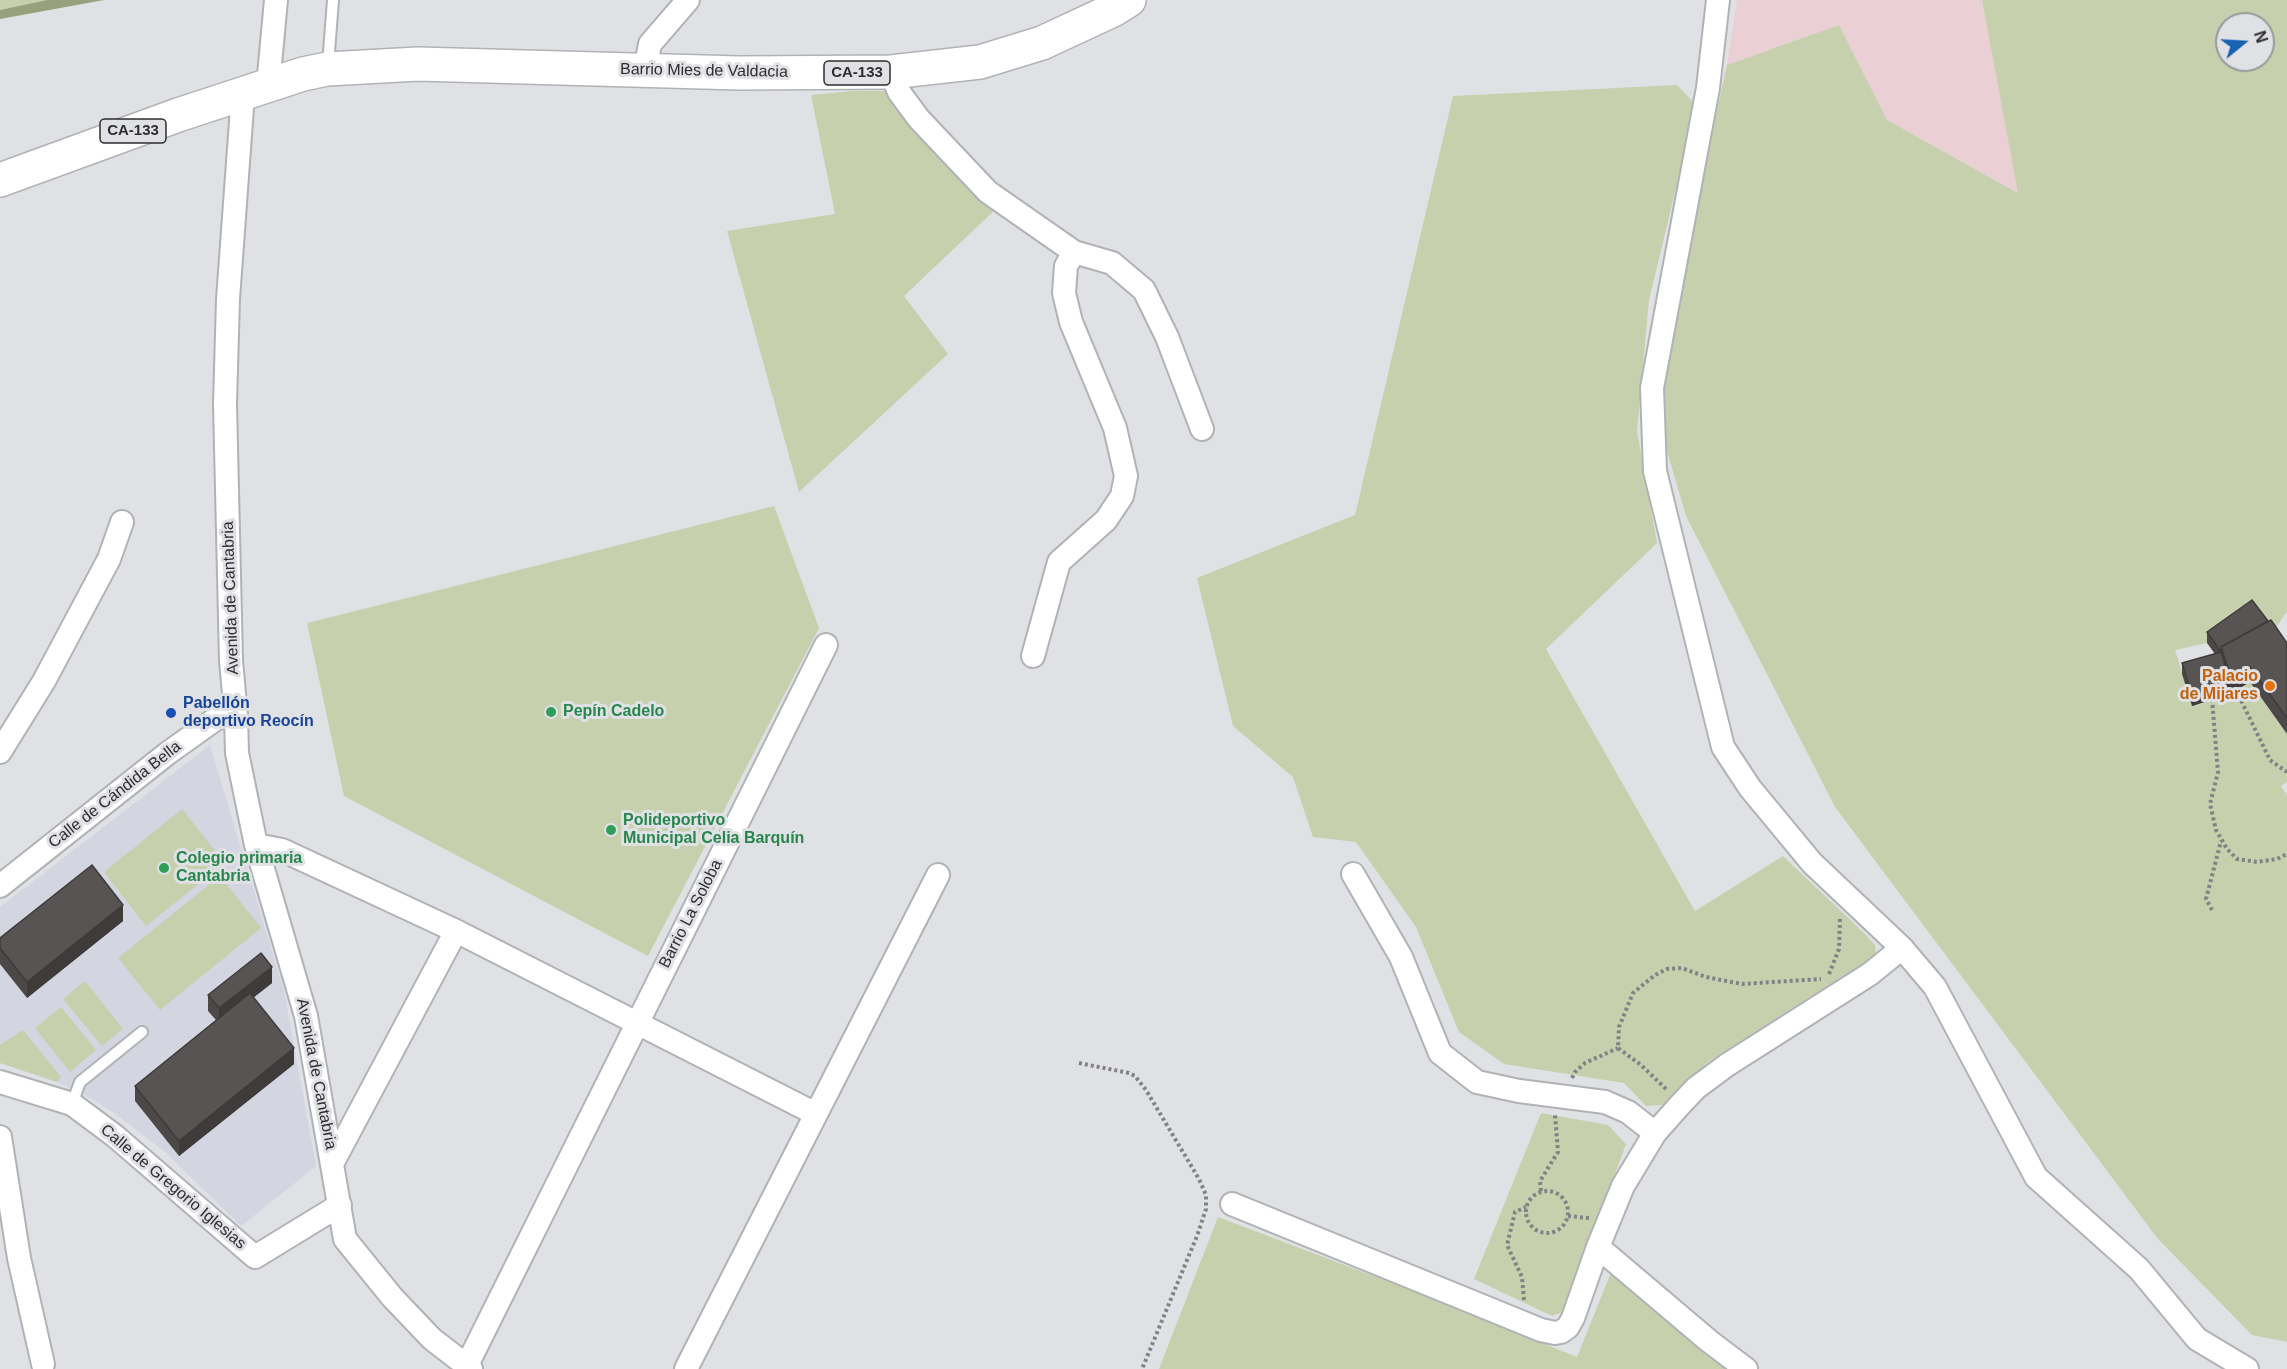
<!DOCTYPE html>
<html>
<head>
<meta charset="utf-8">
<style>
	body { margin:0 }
	#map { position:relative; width:2287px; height:1369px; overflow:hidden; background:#e0e1e5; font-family:Arial,sans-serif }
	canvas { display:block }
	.north { position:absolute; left:2215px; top:12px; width:60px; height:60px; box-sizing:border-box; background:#e0e1e5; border:2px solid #98999c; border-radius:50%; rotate:72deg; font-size:16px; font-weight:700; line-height:24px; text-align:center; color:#2d2d2f }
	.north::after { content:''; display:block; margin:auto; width:21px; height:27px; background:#1762b1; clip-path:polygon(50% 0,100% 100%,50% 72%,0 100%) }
</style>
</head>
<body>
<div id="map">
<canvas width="2287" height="1369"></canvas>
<div class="north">N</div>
</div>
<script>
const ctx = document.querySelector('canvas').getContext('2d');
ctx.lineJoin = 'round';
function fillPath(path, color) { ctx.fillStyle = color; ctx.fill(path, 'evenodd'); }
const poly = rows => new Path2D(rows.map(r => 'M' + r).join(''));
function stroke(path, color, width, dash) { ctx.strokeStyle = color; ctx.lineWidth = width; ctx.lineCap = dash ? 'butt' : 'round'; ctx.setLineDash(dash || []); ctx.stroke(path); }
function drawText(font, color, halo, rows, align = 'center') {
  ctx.font = font + ' Arial,sans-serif'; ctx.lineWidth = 6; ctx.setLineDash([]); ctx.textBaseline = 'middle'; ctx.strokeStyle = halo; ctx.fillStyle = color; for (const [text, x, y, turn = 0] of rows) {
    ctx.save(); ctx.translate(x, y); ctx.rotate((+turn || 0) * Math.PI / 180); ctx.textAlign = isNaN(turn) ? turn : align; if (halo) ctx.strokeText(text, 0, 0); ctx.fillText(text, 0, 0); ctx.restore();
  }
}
const built = poly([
	[210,745,284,991,316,1166,241,1226,165,1152,117,1115,85,1095,57,1082,0,1063,0,907]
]);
const industrial = poly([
	[1737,0,1982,0,2019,193,1887,120,1839,25,1727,65]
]);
const green = poly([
	[0,0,47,0,0,10],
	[1982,0,2287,0,2287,611,2271,635,2207,643,2175,650,2192,705,2231,693,2250,682,2287,734,2287,782,2281,786,2287,795,2287,1342,2252,1335,2158,1239,1835,807,1686,516,1661,430,1665,362,1690,234,1727,65,1839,25,1887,120,2018,193],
	[2227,24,2263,24,2263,60,2227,60],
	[1677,85,1696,105,1649,300,1637,431,1657,543,1546,649,1695,911,1783,856,1864,933,1875,945,1876,955,1709,1061,1662,1105,1646,1106,1624,1083,1504,1064,1459,1032,1416,927,1356,842,1313,837,1293,777,1233,726,1197,578,1355,515,1453,96],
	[853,91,888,91,997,208,904,296,948,354,799,492,727,231,835,214,811,95],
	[774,506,819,628,648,956,344,796,307,623],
	[182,809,225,863,146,926,104,872],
	[220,876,261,928,160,1010,118,958],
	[85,981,123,1029,102,1046,63,999],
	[61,1007,96,1050,70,1072,35,1028],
	[23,1030,61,1077,57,1082,0,1063,0,1045],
	[1541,1113,1608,1125,1626,1144,1565,1311,1552,1316,1474,1279],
	[1218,1217,1413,1291,1577,1357,1612,1270,1732,1369,1159,1369]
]);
const forest = poly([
	[47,0,104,0,0,19,0,10]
]);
const path = poly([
	[2236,690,2270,760,2287,772],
	[2212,699,2218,772,2210,804,2216,830,2227,849,2237,859,2257,862,2277,859,2287,854],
	[2212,910,2206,899,2221,841],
	[1829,974,1839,949,1840,917],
	[1079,1063,1129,1073,1135,1076,1146,1090,1199,1179,1206,1195,1206,1209,1197,1236,1142,1369],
	[1572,1078,1575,1072,1585,1063,1618,1048],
	[1666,1089,1641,1065,1618,1048,1619,1027,1633,993,1655,975,1667,969,1682,968,1706,977,1742,984,1821,979],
	'1526 1212a21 21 0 1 1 42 0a21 21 0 1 1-42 0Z',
	[1541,1191,1540,1181,1558,1152,1555,1115],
	[1568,1216,1589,1218],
	[1524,1300,1522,1277,1507,1245,1515,1212,1526,1207]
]);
const lane = poly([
	[328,65,333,0],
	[72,1104,80,1082,142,1032]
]);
const street = poly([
	[1718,0,1708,88,1652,388,1655,471,1723,747,1750,788,1812,863,1902,948,1935,987,2036,1177,2139,1269,2197,1339,2247,1369],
	[645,70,650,44,688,0],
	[891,72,899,92,919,119,988,192,1074,252,1112,263,1144,290,1167,337,1202,429],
	[268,86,276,0],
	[243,94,228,299,225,404,231,661,236,715,237,753,256,845,306,1016,345,1239,392,1297,432,1339,471,1369],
	[1033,656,1059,562,1106,520,1122,496,1126,476,1115,428,1071,322,1064,293,1066,266,1074,252],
	[0,752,44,681,109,559,122,522],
	[256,845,282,850,456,931,816,1114],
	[1353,874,1401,957,1440,1053,1477,1082,1519,1091,1605,1102,1628,1112,1655,1133],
	[0,886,168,753,217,718,236,715],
	[0,1082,72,1104,115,1136,255,1257,340,1205],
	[0,1137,19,1258,43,1364],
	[333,1162,456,931],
	[1232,1204,1541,1330,1555,1333,1561,1332,1568,1327,1573,1318,1598,1247,1623,1186,1655,1133,1679,1106,1696,1088,1727,1065,1870,974,1902,948],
	[1598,1247,1709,1341,1746,1369],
	[465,1369,826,645],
	[686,1369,938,875]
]);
const primary = poly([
	[0,180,178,115,303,74,327,69,418,64,739,73,891,72,980,62,1042,43,1113,10,1129,0]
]);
const wall = poly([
	[2268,621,2287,643,2287,734,2250,682,2231,693,2192,706,2182,674,2182,663,2215,654,2207,643,2207,632],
	[123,921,27,998,0,964,0,938],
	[272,983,253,998,294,1064,179,1156,135,1101,135,1086,216,1020,208,1011,208,995]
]);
const shadedWall = poly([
	[2250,667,2250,682,2231,693,2192,706,2192,695,2231,683,2231,677],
	[123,905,123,921,27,998,27,982],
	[272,967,272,983,219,1024,219,1008],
	[294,1048,294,1064,179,1156,179,1141]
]);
const building = poly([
	[2252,600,2268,621,2221,647,2221,652,2207,632,2252,600],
	[2271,620,2287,643,2287,718,2250,667,2231,677,2221,647,2271,620],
	[2221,652,2231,683,2192,695,2182,663,2221,652],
	[92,865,123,905,27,982,0,948,0,938,92,865],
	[261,953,272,967,219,1008,208,995,261,953],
	[250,993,294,1048,179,1141,135,1086,250,993]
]);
const markers = [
	[2270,686,6,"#e8710a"],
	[551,712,6,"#2e9e5b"],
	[171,713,6,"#1a4fb4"],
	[611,830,6,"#2e9e5b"],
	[164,868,6,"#2e9e5b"]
];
const shields = [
	[857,73,66],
	[133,131,66]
];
const shieldNames = [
	["CA-133",857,73],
	["CA-133",133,131]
];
const streetNames = [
	["Barrio Mies de Valdacia",704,71,1],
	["Avenida de Cantabria",231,598,-92],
	["Calle de Cándida Bella",115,795,-38],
	["Barrio La Soloba",691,914,-63],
	["Avenida de Cantabria",316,1074,79],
	["Calle de Gregorio Iglesias",173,1187,40]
];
const foodNames = [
	["Palacio",2258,677],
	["de Mijares",2258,695]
];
const transitNames = [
	["Pabellón",183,704],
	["deportivo Reocín",183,722]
];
const leisureNames = [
	["Pepín Cadelo",563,712],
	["Polideportivo",623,821],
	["Municipal Celia Barquín",623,839],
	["Colegio primaria",176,859],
	["Cantabria",176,877]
];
fillPath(built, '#d3d6e0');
fillPath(industrial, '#ead0d5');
fillPath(green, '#c6d0ad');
fillPath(forest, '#97a17c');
stroke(lane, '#b1b2b6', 14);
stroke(street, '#b1b2b6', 26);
stroke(primary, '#b1b2b6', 36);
stroke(path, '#828285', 4, [3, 3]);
stroke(lane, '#fff', 10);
stroke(street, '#fff', 22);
stroke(primary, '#fff', 33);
fillPath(wall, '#4c4847');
fillPath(shadedWall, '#3e3b3a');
fillPath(building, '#585453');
stroke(building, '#3e3b3a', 1.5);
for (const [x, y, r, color] of markers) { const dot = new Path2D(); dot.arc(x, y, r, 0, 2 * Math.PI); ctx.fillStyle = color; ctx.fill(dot); stroke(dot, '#e0e1e5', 2); }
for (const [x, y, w] of shields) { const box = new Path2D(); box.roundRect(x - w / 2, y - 12, w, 24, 4.5); ctx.fillStyle = '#e0e1e5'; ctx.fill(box); stroke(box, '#2d2d2f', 1.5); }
drawText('bold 15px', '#2d2d2f', null, shieldNames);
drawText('16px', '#2d2d2f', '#e0e1e5', streetNames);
drawText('bold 16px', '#c56008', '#e0e1e5', foodNames, 'right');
drawText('bold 16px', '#164399', '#e0e1e5', transitNames, 'left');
drawText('bold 16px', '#27864d', '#e0e1e5', leisureNames, 'left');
</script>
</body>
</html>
